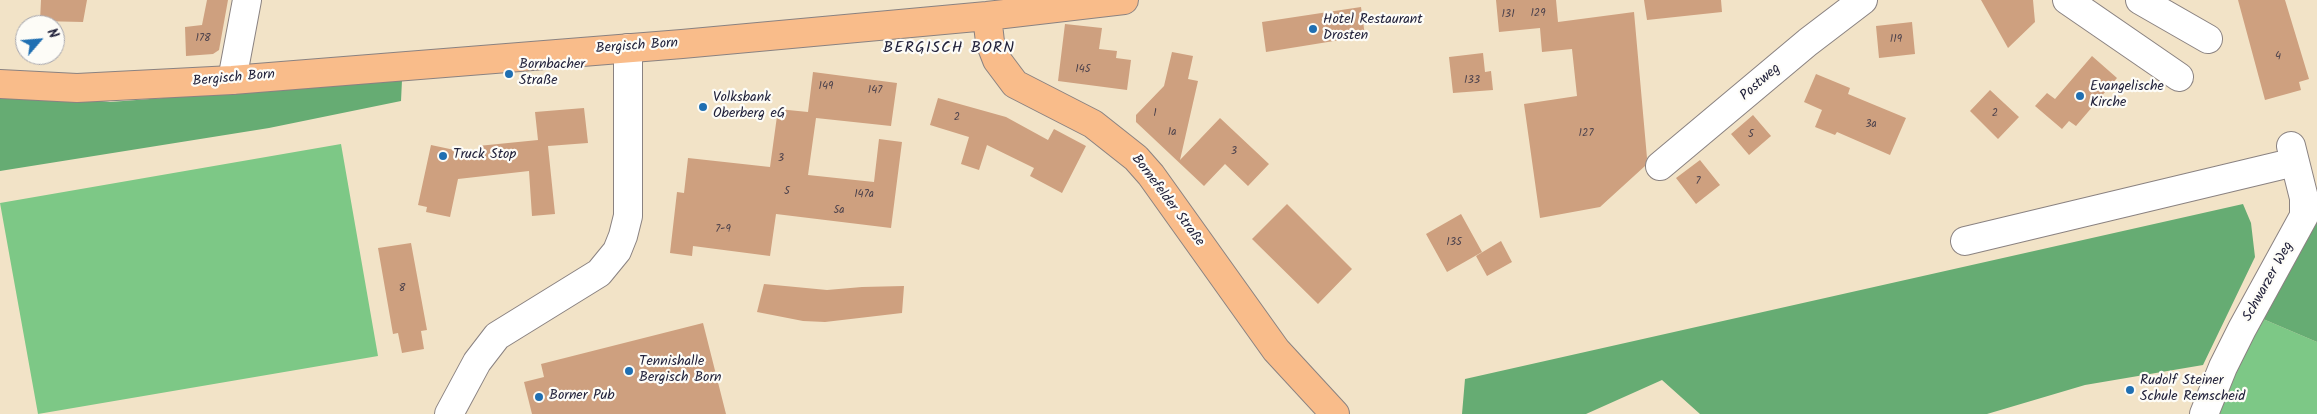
<!DOCTYPE html>
<html>
<head>
<meta charset="utf-8">
<style>
	body { margin:0 }
	#map { position:relative; width:2317px; height:414px; overflow:hidden; background:#f2e3c7; font-family:Kalam,sans-serif }
	canvas { display:block }
	.north { position:absolute; left:15px; top:15px; width:50px; height:50px; box-sizing:border-box; background:#fdfcf7; border:1px solid #a5a5ac; border-radius:50%; rotate:63deg; font-size:14px; font-weight:700; line-height:20px; text-align:center; color:#22223b }
	.north::after { content:''; display:block; margin:auto; width:18px; height:22px; background:#1f6fb2; clip-path:polygon(50% 0,100% 100%,50% 72%,0 100%) }
</style>
</head>
<body>
<div id="map">
<canvas width="2317" height="414"></canvas>
<div class="north">N</div>
</div>
<script>
const ctx = document.querySelector('canvas').getContext('2d');
ctx.lineJoin = 'round';
function fillPath(path, color) { ctx.fillStyle = color; ctx.fill(path, 'evenodd'); }
const poly = rows => new Path2D(rows.map(r => 'M' + r).join(''));
function stroke(path, color, width, dash) { ctx.strokeStyle = color; ctx.lineWidth = width; ctx.lineCap = dash ? 'butt' : 'round'; ctx.setLineDash(dash || []); ctx.stroke(path); }
function drawText(font, color, halo, rows, align = 'center') {
  ctx.font = font + ' Kalam,sans-serif'; ctx.lineWidth = 4.5; ctx.setLineDash([]); ctx.textBaseline = 'middle'; ctx.strokeStyle = halo; ctx.fillStyle = color; for (const [text, x, y, turn = 0] of rows) {
    ctx.save(); ctx.translate(x, y); ctx.rotate((+turn || 0) * Math.PI / 180); ctx.textAlign = isNaN(turn) ? turn : align; if (halo) ctx.strokeText(text, 0, 0); ctx.fillText(text, 0, 0); ctx.restore();
  }
}
const green = poly([
	[341,144,378,356,38,414,0,203],
	[2256,316,2317,342,2317,414,2215,414]
]);
const forest = poly([
	[402,80,401,101,269,128,0,171,0,91,110,102],
	[2243,204,2251,223,2255,257,2203,365,2085,385,1987,414,1700,414,1662,380,1586,414,1462,414,1465,379],
	[2317,220,2317,342,2256,316,2311,224]
]);
const building = poly([
	[41,0,87,0,83,22,40,21],
	[207,0,228,0,219,50,213,54,186,56,185,27,202,25],
	[1496,0,1556,0,1558,22,1634,12,1647,158,1645,166,1600,207,1540,218,1524,104,1577,96,1572,49,1542,52,1540,28,1499,32],
	[1644,0,1721,0,1722,12,1647,20],
	[1981,0,2033,0,2035,22,2008,48],
	[2238,0,2285,0,2309,79,2299,82,2301,90,2265,100],
	[1361,7,1365,36,1266,52,1262,22],
	[1912,22,1915,54,1879,58,1876,26],
	[1065,24,1102,28,1099,49,1117,51,1116,58,1131,60,1127,90,1058,81],
	[1172,52,1193,56,1188,79,1198,81,1180,160,1220,118,1269,164,1248,186,1225,164,1204,186,1136,122,1136,115,1164,86],
	[1483,53,1485,72,1491,71,1493,90,1453,93,1449,57],
	[2092,56,2117,78,2076,126,2069,121,2062,129,2035,106,2047,93,2055,99],
	[813,72,897,83,891,126,816,118,808,175,874,182,879,139,902,142,891,228,776,214,770,256,693,246,692,256,670,253,677,192,684,193,688,158,770,167,778,109,808,112],
	[1816,74,1850,88,1848,94,1906,118,1890,155,1837,132,1835,135,1815,127,1822,110,1804,102],
	[1990,90,2019,117,1998,139,1970,111],
	[938,98,1006,117,1048,140,1054,129,1086,146,1062,193,1030,176,1034,168,987,145,979,170,961,164,969,137,930,125],
	[584,108,588,143,548,146,555,214,532,216,529,171,458,179,450,217,426,212,427,207,418,205,431,145,478,155,478,146,538,140,535,112],
	[1753,115,1771,136,1749,155,1731,134],
	[1700,160,1720,185,1696,204,1676,178],
	[1287,204,1352,269,1318,304,1252,239],
	[1461,214,1482,252,1447,272,1426,234],
	[1501,241,1512,262,1487,276,1476,256],
	[411,243,427,330,421,331,424,349,402,353,398,333,393,334,378,248],
	[764,284,827,290,862,287,904,286,902,313,825,322,803,321,757,312],
	[703,323,726,414,532,414,524,382,544,377,541,364]
]);
const minor = poly([
	[2067,0,2179,77],
	[2140,0,2208,39],
	[232,80,247,0],
	[1660,166,1808,42,1863,0],
	[1965,241,2295,162],
	[449,414,477,362,497,336,599,273,617,251,623,236,628,216,628,48],
	[2204,414,2223,367,2242,329,2304,216,2304,198,2291,146]
]);
const major = poly([
	[987,16,990,42,997,60,1015,84,1093,124,1136,158,1151,175,1276,350,1335,414],
	[0,84,77,88,232,80,682,44,987,16,1124,0]
]);
const markers = [
	[1313,29,5,"#1f6fb2"],
	[509,74,5,"#1f6fb2"],
	[2080,96,5,"#1f6fb2"],
	[703,107,5,"#1f6fb2"],
	[443,156,5,"#1f6fb2"],
	[629,371,5,"#1f6fb2"],
	[2130,390,5,"#1f6fb2"],
	[539,397,5,"#1f6fb2"]
];
const numberNames = [
	["129",1538,14],
	["131",1508,15],
	["178",203,39],
	["119",1896,40],
	["4",2278,57],
	["145",1083,70],
	["133",1472,81],
	["149",826,87],
	["147",875,91],
	["1",1155,114],
	["2",1995,114],
	["2",957,118],
	["3a",1871,125],
	["1a",1172,133],
	["127",1586,134],
	["5",1751,135],
	["3",1234,152],
	["3",781,159],
	["7",1698,182],
	["5",787,192],
	["147a",864,195],
	["5a",839,211],
	["7-9",723,230],
	["135",1454,243],
	["8",402,289]
];
const poiNames = [
	["Hotel Restaurant",1323,21],
	["Drosten",1323,37],
	["Bornbacher",519,66],
	["Straße",519,82],
	["Evangelische",2090,88],
	["Kirche",2090,104],
	["Volksbank",713,99],
	["Oberberg eG",713,115],
	["Truck Stop",453,156],
	["Tennishalle",639,363],
	["Bergisch Born",639,379],
	["Rudolf Steiner",2140,382],
	["Schule Remscheid",2140,398],
	["Borner Pub",549,397]
];
const streetNames = [
	["Bergisch Born",637,47,-4],
	["Bergisch Born",234,79,-5],
	["Postweg",1761,83,-41],
	["Bornefelder Straße",1167,201,53],
	["Schwarzer Weg",2269,282,-61]
];
const quarterNames = [
	["BERGISCH BORN",949,49]
];
fillPath(green, '#7dc886');
fillPath(forest, '#66ac73');
fillPath(building, '#cea07f');
stroke(minor, '#8a8281', 30);
stroke(major, '#8a8281', 30);
stroke(minor, '#fff', 28);
stroke(major, '#f9bc8a', 28);
for (const [x, y, r, color] of markers) { const dot = new Path2D(); dot.arc(x, y, r, 0, 2 * Math.PI); ctx.fillStyle = color; ctx.fill(dot); stroke(dot, '#fdfcf7', 2); }
drawText('11px', '#4d424c', null, numberNames);
drawText('14px', '#22223b', '#fdfcf7', poiNames, 'left');
drawText('14px', '#22223b', '#fdfcf7', streetNames);
ctx.letterSpacing = '1px';
drawText('16px', '#22223b', '#fdfcf7', quarterNames);
ctx.letterSpacing = '0px';
</script>
</body>
</html>
